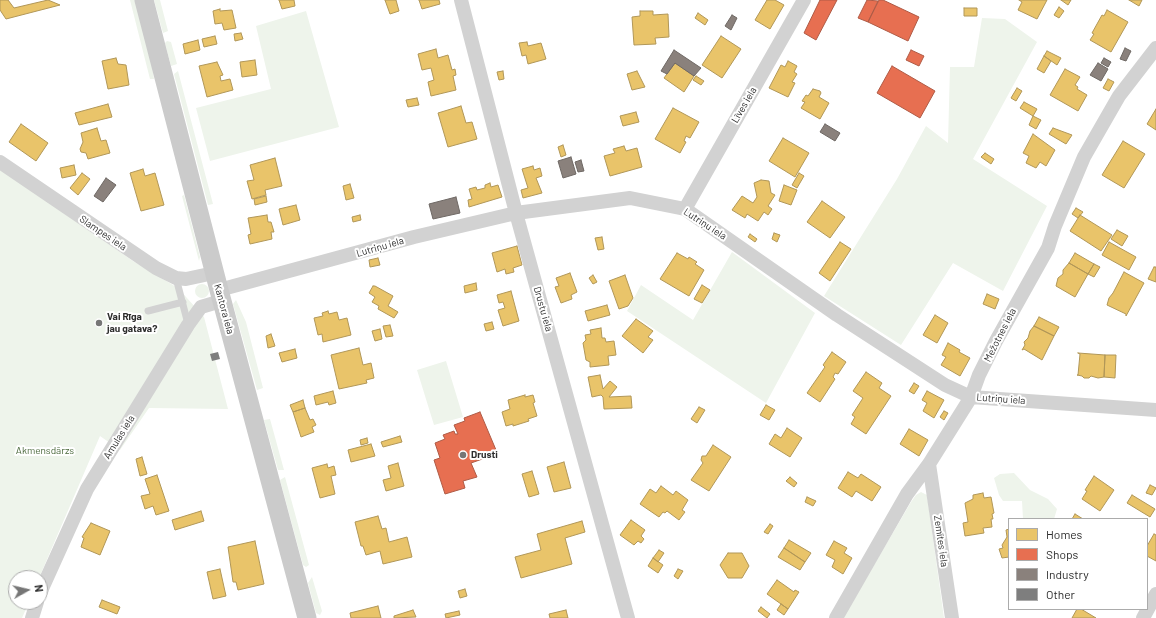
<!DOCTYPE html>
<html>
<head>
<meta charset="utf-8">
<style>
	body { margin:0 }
	#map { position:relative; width:1156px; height:618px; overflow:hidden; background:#fff; font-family:Barlow,sans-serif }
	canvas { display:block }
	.legend { position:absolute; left:1008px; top:518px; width:140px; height:92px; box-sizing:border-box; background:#fff; border:1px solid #ababab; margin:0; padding:5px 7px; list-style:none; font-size:12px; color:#2d2d2d }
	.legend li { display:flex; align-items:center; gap:8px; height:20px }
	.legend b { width:20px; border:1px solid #ababab }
	.north { position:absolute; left:8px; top:570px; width:40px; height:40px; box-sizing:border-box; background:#fff; border:1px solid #ababab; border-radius:50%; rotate:82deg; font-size:11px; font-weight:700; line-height:16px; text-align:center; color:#2d2d2d }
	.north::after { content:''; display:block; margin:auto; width:14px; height:18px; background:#767676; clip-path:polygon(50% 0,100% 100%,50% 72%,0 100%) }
</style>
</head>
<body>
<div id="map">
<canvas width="1156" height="618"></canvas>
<ul class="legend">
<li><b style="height:11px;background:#e9c46a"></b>Homes</li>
<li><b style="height:11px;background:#e76f51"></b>Shops</li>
<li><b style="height:11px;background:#8a817c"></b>Industry</li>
<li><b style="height:11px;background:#7e7e7e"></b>Other</li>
</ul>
<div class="north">N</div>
</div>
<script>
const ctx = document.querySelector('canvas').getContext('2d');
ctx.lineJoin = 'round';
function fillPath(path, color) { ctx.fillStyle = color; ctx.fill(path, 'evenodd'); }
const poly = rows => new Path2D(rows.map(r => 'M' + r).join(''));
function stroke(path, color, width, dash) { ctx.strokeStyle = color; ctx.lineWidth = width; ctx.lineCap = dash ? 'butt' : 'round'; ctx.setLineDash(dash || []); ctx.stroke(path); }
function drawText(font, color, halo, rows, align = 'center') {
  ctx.font = font + ' Barlow,sans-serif'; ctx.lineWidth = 4; ctx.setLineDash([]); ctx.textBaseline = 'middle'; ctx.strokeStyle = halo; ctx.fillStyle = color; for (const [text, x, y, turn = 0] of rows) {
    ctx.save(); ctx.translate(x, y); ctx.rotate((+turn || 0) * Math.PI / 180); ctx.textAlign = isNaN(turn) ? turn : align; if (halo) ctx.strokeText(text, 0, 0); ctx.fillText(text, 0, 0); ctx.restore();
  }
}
const green = poly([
	[130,0,136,0,149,47,154,79,150,79],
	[154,0,160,0,168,31,163,33],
	[306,11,339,127,210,161,196,108,271,89,256,26],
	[982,18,1005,19,1037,42,973,159,1047,206,1003,291,953,263,901,345,824,296,897,179,926,126,948,143,950,67,974,67],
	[167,41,171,42,177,64,171,66,165,43],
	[178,71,213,204,208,205,174,74],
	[0,169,133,261,178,288,204,317,228,409,149,408,120,450,100,436,39,578,16,578,16,602,29,602,22,618,0,618],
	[184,195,200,257,199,261,182,196],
	[732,252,815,313,766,403,627,311,641,285,693,320],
	'195 291a7 7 0 1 1 14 0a7 7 0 1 1-14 0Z',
	[236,300,246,322,263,388,257,390,233,304],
	[446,361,463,417,434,425,417,370],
	[270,419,284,470,278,470,264,420],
	[1014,473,1030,490,1048,499,1057,509,1054,519,1023,519,1022,501,1003,501,999,495,994,478,1000,474],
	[285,477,309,565,306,567,303,565,280,480],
	[921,492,927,495,944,618,843,618,911,502,916,495],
	[312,577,322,611,320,615,316,613,308,583]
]);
const homes = poly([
	[0,0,8,0,14,8,48,0,60,5,6,19,0,10,0,0],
	[279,0,294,0,295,6,282,9,279,0],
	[385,0,396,0,399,11,390,14,385,0],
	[419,0,439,0,440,4,422,9,419,0],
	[767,0,775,0,784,5,770,29,755,20,767,0],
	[1019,0,1047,0,1037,19,1018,10,1022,2,1019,0],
	[1061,0,1071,0,1068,5,1061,0],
	[1129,0,1142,0,1139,6,1129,0],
	[1059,7,1064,11,1059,18,1054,15,1059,7],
	[964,8,977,8,977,16,964,16,964,8],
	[220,9,220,11,232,10,236,28,224,30,222,23,215,24,213,11,220,9],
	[1107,10,1128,22,1111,52,1090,40,1094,34,1092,33,1102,15,1104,16,1107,10],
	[640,11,653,11,653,15,668,14,669,37,655,38,656,44,634,45,632,17,640,16,640,11],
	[698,13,708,20,705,25,695,18,698,13],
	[241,33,243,39,235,41,234,34,241,33],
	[215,36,217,44,204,47,202,39,215,36],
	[721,36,741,49,722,78,702,65,721,36],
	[198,40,200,50,185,54,183,44,198,40],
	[527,42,528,46,541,43,546,59,528,64,526,55,522,56,519,43,527,42],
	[436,49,438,58,448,55,452,70,455,69,456,75,453,76,456,90,431,96,428,82,434,80,431,68,422,70,418,54,436,49],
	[1047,51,1061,58,1057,65,1044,56,1047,51],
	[1044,56,1051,61,1044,73,1037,69,1044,56],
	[116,58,118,64,126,65,129,85,108,89,102,61,116,58],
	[255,60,257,75,242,77,240,62,255,60],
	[788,61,797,66,794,72,797,74,792,82,795,83,788,97,769,88,781,65,785,67,788,61],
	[217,62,223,75,220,76,221,81,230,79,233,90,207,97,199,66,217,62],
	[675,63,694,76,684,92,664,78,675,63],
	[1065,69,1080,77,1075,85,1078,87,1077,89,1087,95,1078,111,1050,95,1065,69],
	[503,71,504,79,499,80,497,72,503,71],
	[637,71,645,87,632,90,627,74,637,71],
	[696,76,704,81,701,85,693,80,696,76],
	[1108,79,1114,82,1109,91,1103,88,1108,79],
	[1017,88,1022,91,1016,101,1011,98,1017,88],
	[813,89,820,91,821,93,819,97,829,103,820,119,801,108,805,102,802,101,806,95,808,96,813,89],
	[417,98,419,105,408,107,406,100,417,98],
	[1024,102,1037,109,1033,116,1020,108,1024,102],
	[108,104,112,117,79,125,75,113,108,104],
	[461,106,466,123,472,122,477,139,448,147,438,113,461,106],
	[673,108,699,122,690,138,686,136,684,141,686,142,680,153,655,139,673,108],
	[1156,109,1156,130,1147,124,1156,109],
	[636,112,639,122,623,126,620,116,636,112],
	[1033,116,1041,120,1036,129,1029,125,1033,116],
	[21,124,48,143,36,161,9,142,21,124],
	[97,128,101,141,106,140,110,153,88,159,86,153,81,152,80,149,83,142,81,133,97,128],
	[1053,128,1072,135,1066,144,1049,134,1053,128],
	[1033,134,1055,150,1046,166,1040,162,1036,168,1026,163,1029,156,1023,153,1033,134],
	[783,138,809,153,795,177,769,161,783,138],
	[1123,141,1145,154,1124,188,1102,175,1123,141],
	[563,145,566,155,561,157,558,147,563,145],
	[624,146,626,151,637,148,642,167,610,176,604,156,615,153,613,149,624,146],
	[985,153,994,159,991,164,981,157,985,153],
	[275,158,282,186,265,190,266,195,252,199,247,181,254,180,250,165,275,158],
	[74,165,76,175,62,178,60,168,74,165],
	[533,166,534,170,540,168,542,176,536,178,542,193,523,198,521,190,528,188,522,169,533,166],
	[143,169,145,176,155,173,164,205,141,211,130,173,143,169],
	[82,173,90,179,78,195,70,188,82,173],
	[799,173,804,176,797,188,792,185,799,173],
	[761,180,769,181,771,193,775,195,768,206,772,209,768,215,764,212,758,221,747,214,745,218,732,210,742,196,753,203,757,197,754,183,761,180],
	[490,183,491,187,498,185,502,197,469,207,468,200,472,199,469,189,476,187,477,190,485,188,485,185,490,183],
	[350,184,354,198,346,200,343,186,350,184],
	[784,185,797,190,791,205,779,201,784,185],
	[266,196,267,202,255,205,254,199,266,196],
	[822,201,845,217,830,238,807,222,822,201],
	[296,205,300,220,283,225,279,209,296,205],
	[1076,208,1083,212,1078,218,1072,214,1076,208],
	[267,215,268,222,271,222,274,232,271,232,272,239,250,244,248,235,251,234,248,218,267,215],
	[360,215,361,220,353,222,352,217,360,215],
	[1080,215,1112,235,1101,251,1070,231,1080,215],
	[1117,230,1128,236,1122,246,1111,239,1117,230],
	[774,233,780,235,777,242,772,239,774,233],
	[750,234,757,239,755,242,748,237,750,234],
	[602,237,604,249,598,250,595,238,602,237],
	[840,242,851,249,830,281,819,273,840,242],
	[1109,242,1136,257,1129,270,1102,255,1109,242],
	[517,246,522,265,513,268,514,272,506,274,505,269,497,272,492,253,517,246],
	[677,253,688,259,689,257,697,262,695,264,704,270,689,296,660,279,677,253],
	[1075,253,1094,264,1088,274,1069,263,1075,253],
	[378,258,380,265,370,267,369,260,378,258],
	[1069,263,1088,274,1075,297,1056,286,1058,278,1063,274,1063,270,1069,263],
	[1094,264,1100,267,1094,277,1088,274,1094,264],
	[1154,267,1156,267,1156,282,1148,279,1154,267],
	[1124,272,1144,283,1126,316,1126,314,1107,305,1109,298,1113,293,1124,272],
	[570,273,577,292,571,295,572,299,561,303,555,287,559,286,556,278,570,273],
	[593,275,597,282,593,284,589,278,593,275],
	[625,275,633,298,628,306,619,309,609,281,625,275],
	[476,283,477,290,465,293,464,286,476,283],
	[702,285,710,290,702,303,694,299,702,285],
	[373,286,375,286,393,296,388,306,398,312,394,318,378,309,379,306,372,302,375,297,369,293,373,286],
	[511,291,519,321,503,326,498,310,505,308,503,302,499,303,497,295,511,291],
	[987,294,999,299,995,309,983,304,987,294],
	[607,305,610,315,588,321,585,311,607,305],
	[328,311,329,314,337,312,339,320,347,318,351,335,323,342,322,334,318,335,314,318,323,316,322,313,328,311],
	[935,315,948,323,937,343,923,335,935,315],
	[1039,317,1059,327,1054,336,1034,326,1039,317],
	[636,319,653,331,648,337,653,340,643,353,622,336,636,319],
	[492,322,494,329,486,331,484,324,492,322],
	[390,325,393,336,386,337,383,326,390,325],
	[1034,326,1054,336,1042,360,1024,349,1022,350,1025,345,1024,342,1028,338,1030,331,1034,326],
	[601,328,602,338,605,338,606,342,614,341,616,355,608,356,609,365,590,367,590,362,586,360,583,343,586,340,585,335,591,334,590,330,601,328],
	[380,329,382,339,375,341,372,331,380,329],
	[271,334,275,346,268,348,266,336,271,334],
	[948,343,960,350,959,352,970,358,960,376,941,365,946,357,942,355,948,343],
	[359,348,363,365,371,363,374,378,366,380,367,383,339,389,331,355,359,348],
	[295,349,297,358,282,362,279,353,295,349],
	[832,352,846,362,838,374,835,373,833,377,835,379,820,402,807,393,825,367,823,365,832,352],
	[1078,353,1105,355,1104,377,1098,378,1091,376,1089,378,1084,378,1082,376,1077,375,1078,375,1080,354,1078,353],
	[1105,355,1116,355,1115,378,1104,377,1105,355],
	[866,372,882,383,879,388,891,396,866,434,851,424,855,417,852,415,863,398,853,391,866,372],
	[600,375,603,389,610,381,617,387,609,397,631,396,632,408,604,409,603,397,601,395,592,397,588,377,600,375],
	[914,383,919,386,914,394,909,391,914,383],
	[333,391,336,403,329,405,328,402,316,405,314,396,333,391],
	[927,391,944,400,934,418,923,411,927,403,922,400,927,391],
	[525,395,525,397,533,395,535,402,533,403,537,416,528,419,529,421,513,426,513,424,506,426,502,412,510,409,508,400,525,395],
	[303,400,305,408,293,412,290,405,303,400],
	[766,405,775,410,769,420,760,415,766,405],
	[699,407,705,410,697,423,691,419,699,407],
	[305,408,310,420,313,419,316,425,312,427,314,432,301,437,293,412,305,408],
	[944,411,948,413,944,420,940,417,944,411],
	[787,428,802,438,790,457,769,444,775,434,781,438,787,428],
	[909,429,928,440,919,456,900,444,909,429],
	[400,436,402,442,383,447,381,442,400,436],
	[367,438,368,443,361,445,360,440,367,438],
	[371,444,375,456,351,462,348,450,371,444],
	[713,445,731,457,709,491,691,480,703,463,701,460,702,456,706,456,713,445],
	[142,457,147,474,140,476,136,459,142,457],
	[564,462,571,488,554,492,547,467,564,462],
	[398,463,404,486,386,491,383,480,391,478,388,466,398,463],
	[327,464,328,468,334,466,336,475,331,476,335,494,320,498,312,468,327,464],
	[532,471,539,494,529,497,522,474,532,471],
	[848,472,858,478,861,474,881,487,872,501,856,491,852,497,838,488,848,472],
	[157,475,169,511,156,515,153,506,145,509,141,496,150,494,145,479,157,475],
	[1094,476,1114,490,1100,511,1082,499,1087,491,1085,490,1094,476],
	[790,477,797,483,794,487,786,481,790,477],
	[1150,485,1156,488,1152,495,1146,493,1150,485],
	[661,486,673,495,676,491,688,500,682,510,685,512,679,520,667,511,665,513,663,512,659,517,640,504,650,489,656,493,661,486],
	[983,493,984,498,991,497,994,513,992,514,993,519,991,519,992,527,983,528,984,533,965,536,963,523,968,522,965,503,973,499,973,495,983,493],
	[1132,495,1155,509,1150,517,1127,503,1132,495],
	[807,497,816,501,813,506,805,502,807,497],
	[201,511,204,521,175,530,172,520,201,511],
	[1075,514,1083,519,1072,519,1075,514],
	[378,516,382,529,386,528,389,542,407,537,412,557,383,564,380,551,366,555,363,546,361,546,355,522,378,516],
	[631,520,645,530,641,536,644,539,641,543,638,541,634,545,620,535,631,520],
	[582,521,585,532,565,538,572,564,521,578,515,557,541,550,537,534,582,521],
	[91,523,110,531,100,555,81,547,84,538,82,537,91,523],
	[770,524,773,526,768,534,764,532,770,524],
	[1009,529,1009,557,1002,558,999,549,1003,548,1002,545,1007,537,1006,530,1009,529],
	[1154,534,1156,535,1156,561,1147,556,1147,546,1154,534],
	[789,540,811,553,805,562,784,548,789,540],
	[255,541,264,584,238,590,236,582,233,582,228,547,255,541],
	[834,541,847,548,844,553,852,558,843,574,832,567,835,560,826,555,834,541],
	[784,548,805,562,800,570,778,557,784,548],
	[659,550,664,553,658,562,653,558,659,550],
	[728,553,742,553,749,566,742,578,728,578,720,565,728,553],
	[653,558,663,565,658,573,648,566,653,558],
	[220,569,226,596,213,599,207,572,220,569],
	[678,569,683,571,678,579,674,576,678,569],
	[777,580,794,592,795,590,799,592,788,609,767,594,777,580],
	[465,589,467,596,460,598,458,591,465,589],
	[102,600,120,607,117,614,99,607,102,600],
	[781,604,788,609,784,615,777,610,781,604],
	[378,606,381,618,351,618,350,613,378,606],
	[761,607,770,614,767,618,758,611,761,607],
	[1077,609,1081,609,1096,618,1072,618,1077,609],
	[413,610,416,617,394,618,394,616,413,610],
	[566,610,568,618,550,618,549,614,566,610],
	[459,611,460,615,446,618,445,614,459,611]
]);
const shops = poly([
	[820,0,837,0,816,40,804,33,820,0],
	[867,0,878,1,868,22,858,18,867,0],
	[879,0,883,0,919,17,908,41,868,22,879,0],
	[911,50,924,56,919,66,906,60,911,50],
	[892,66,935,91,920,118,877,93,892,66],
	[480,412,496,450,487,453,488,457,471,463,477,477,463,481,465,488,445,494,434,460,440,458,435,443,445,439,443,435,454,431,455,434,458,434,454,425,465,421,464,418,480,412]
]);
const industry = poly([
	[732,15,737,18,731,30,725,26,732,15],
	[1125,48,1131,51,1126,61,1120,59,1125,48],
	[674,50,701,68,694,76,675,63,667,74,661,71,674,50],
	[1104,58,1111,62,1108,67,1101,63,1104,58],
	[1098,63,1108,69,1101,81,1090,75,1098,63],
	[825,124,840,133,835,141,820,132,825,124],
	[571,157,576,174,563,178,558,161,571,157],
	[581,160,584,171,578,172,575,162,581,160],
	[106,178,116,185,103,202,94,196,106,178],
	[456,197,460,213,433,219,429,204,456,197]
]);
const building = poly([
	[218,352,220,359,212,361,210,354]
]);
const service = poly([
	[176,278,188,324],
	[148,311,183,302]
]);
const minor = poly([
	[461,0,516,213,628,618],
	[0,162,156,268,176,278,186,279,214,273],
	[685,209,804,0],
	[219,290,414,237,516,213,630,198,685,209,837,315,945,385,971,397,1156,410],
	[929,464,952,618],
	[40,593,87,489,188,325,201,307,221,301],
	[32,618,37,602],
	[836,618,907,494,929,464,971,397,979,375,996,341,1048,248,1055,226,1084,157,1119,96,1156,48],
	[1143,618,1156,594]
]);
const secondary = poly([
	[144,0,219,290,307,618]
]);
const markers = [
	[99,323,4,"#767676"],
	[463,455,4,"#767676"]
];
const streetNames = [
	["Līves iela",744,105,-60],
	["Lutriņu iela",705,224,33],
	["Slampes iela",103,233,34],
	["Lutriņu iela",380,247,-16],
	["Kantora iela",224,309,75],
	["Drustu iela",543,309,74],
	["Mežotnes iela",1000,335,-63],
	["Lutriņu iela",1001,399,4],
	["Amulas iela",119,437,-58],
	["Zemītes iela",941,541,82]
];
const poiNames = [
	["Vai Rīga",107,317],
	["jau gatava?",107,329],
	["Drusti",471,455]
];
const parkNames = [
	["Akmensdārzs",45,451]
];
fillPath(green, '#eef4eb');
fillPath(homes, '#e9c46a');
stroke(homes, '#b19758', 1);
fillPath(shops, '#e76f51');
stroke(shops, '#af5b46', 1);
fillPath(industry, '#8a817c');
stroke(industry, '#6e6864', 1);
fillPath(building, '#7e7e7e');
stroke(service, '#d2d2d2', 7);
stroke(minor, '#d2d2d2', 14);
stroke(secondary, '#cbcbcb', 19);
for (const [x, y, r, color] of markers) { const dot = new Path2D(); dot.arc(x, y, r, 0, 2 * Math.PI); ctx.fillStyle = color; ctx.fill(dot); stroke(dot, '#fff', 1.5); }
drawText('10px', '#2d2d2d', '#fff', streetNames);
drawText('bold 10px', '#2d2d2d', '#fff', poiNames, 'left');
drawText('10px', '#4a683b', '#fff', parkNames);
</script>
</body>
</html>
